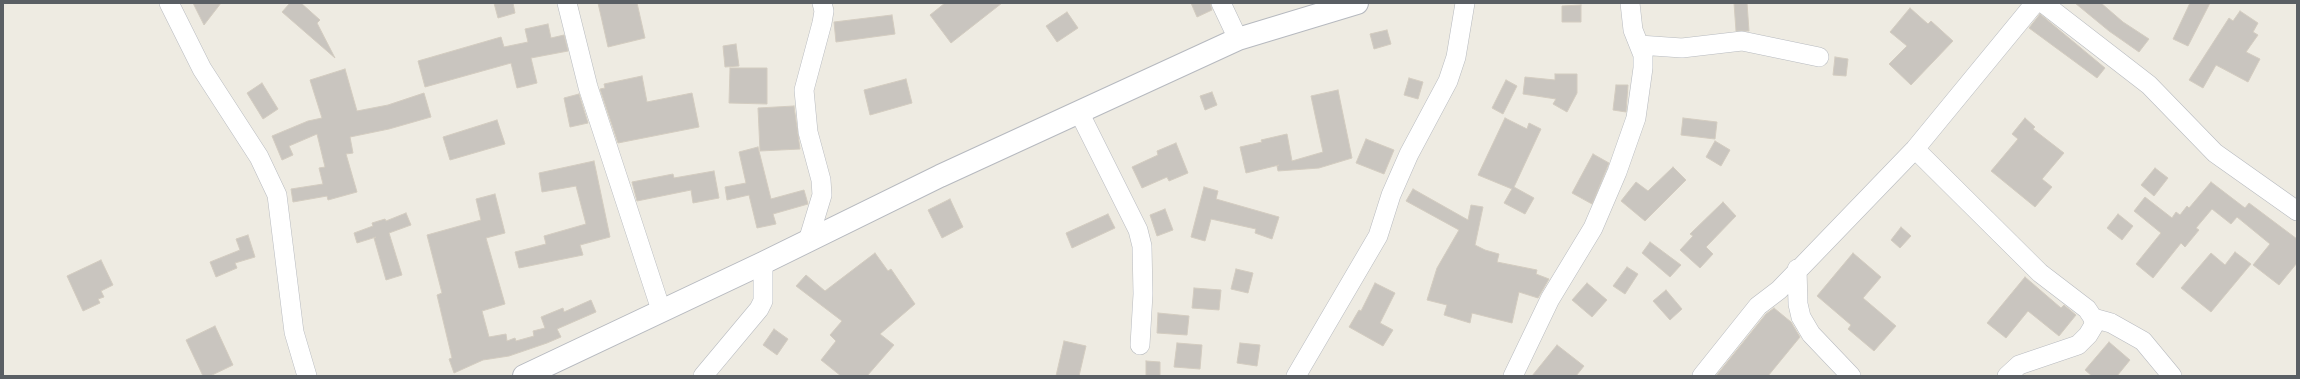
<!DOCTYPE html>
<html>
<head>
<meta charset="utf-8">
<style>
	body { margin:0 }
	#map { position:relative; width:2300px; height:379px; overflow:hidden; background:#eeebe2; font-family:"Work Sans",sans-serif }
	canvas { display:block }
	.frame { position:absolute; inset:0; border:4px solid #5a5f64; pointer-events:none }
</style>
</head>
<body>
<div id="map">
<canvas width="2300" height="379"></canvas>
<div class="frame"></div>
</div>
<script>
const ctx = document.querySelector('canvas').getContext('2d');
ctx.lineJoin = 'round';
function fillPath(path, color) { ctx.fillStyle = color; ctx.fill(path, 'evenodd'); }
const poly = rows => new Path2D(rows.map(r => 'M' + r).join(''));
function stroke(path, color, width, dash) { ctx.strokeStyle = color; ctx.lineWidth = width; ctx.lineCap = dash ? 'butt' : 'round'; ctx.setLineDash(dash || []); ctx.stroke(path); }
const building = poly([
	[193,3,221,3,204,25,193,3],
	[290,3,301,3,320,20,317,23,335,58,282,12,290,3],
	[494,3,513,3,515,13,498,18,494,3],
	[598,3,637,3,645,38,608,47,598,3],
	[945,3,1002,3,951,43,930,15,945,3],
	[1191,3,1210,3,1212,10,1197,17,1191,3],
	[1734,3,1747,3,1749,31,1736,31,1734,3],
	[2075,3,2101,3,2123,22,2149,39,2139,52,2109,31,2075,3],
	[2190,3,2210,3,2188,46,2173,39,2190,3],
	[1581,5,1581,22,1562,22,1562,6,1581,5],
	[1910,8,1928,24,1931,21,1953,41,1911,85,1889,64,1907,46,1890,32,1910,8],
	[2240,11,2258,23,2253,32,2258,35,2246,52,2260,59,2248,82,2216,65,2203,88,2189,80,2229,18,2233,21,2240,11],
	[1067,12,1078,28,1057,42,1046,26,1067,12],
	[2040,14,2105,68,2097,78,2029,28,2040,14],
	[892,15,895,34,836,42,834,22,892,15],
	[548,24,551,38,564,35,568,51,531,58,537,83,517,88,511,63,425,87,418,61,501,37,504,47,528,42,525,29,548,24],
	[1387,30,1391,44,1374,49,1370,34,1387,30],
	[736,44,739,66,725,67,723,46,736,44],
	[1835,57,1848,59,1846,76,1833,75,1835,57],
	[730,68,767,68,767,104,729,103,730,68],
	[345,69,357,111,388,105,424,93,431,117,389,129,350,137,353,153,346,154,357,192,328,200,327,196,293,202,291,189,323,184,319,168,325,167,317,134,289,146,293,155,282,160,272,136,308,121,322,118,310,80,345,69],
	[1555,74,1577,74,1577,93,1567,112,1553,104,1556,99,1523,94,1525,77,1555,80,1555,74],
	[642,76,647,102,692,93,699,127,618,143,600,89,605,88,604,84,642,76],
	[1409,78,1423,82,1418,99,1404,95,1409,78],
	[906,79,912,103,870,115,864,90,906,79],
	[1506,80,1517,86,1503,114,1492,108,1506,80],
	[262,83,278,109,263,119,247,93,262,83],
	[1616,85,1628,85,1626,112,1613,110,1616,85],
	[1338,90,1352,158,1319,168,1278,171,1277,166,1279,165,1246,173,1240,147,1262,142,1261,140,1287,134,1292,161,1323,152,1311,96,1338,90],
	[1212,92,1217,105,1205,110,1200,96,1212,92],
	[579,94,588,123,570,127,564,98,579,94],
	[794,106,800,149,760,151,758,108,794,106],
	[1505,118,1527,129,1529,123,1541,129,1514,187,1534,198,1525,214,1504,203,1512,189,1478,175,1505,118],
	[1683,118,1717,122,1715,139,1681,135,1683,118],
	[2025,118,2035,127,2033,129,2064,153,2042,179,2052,187,2035,207,1991,171,2018,139,2012,134,2025,118],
	[497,120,505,144,450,160,443,137,497,120],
	[1366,139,1394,150,1384,174,1356,163,1366,139],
	[1715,141,1730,150,1721,166,1706,157,1715,141],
	[1176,143,1188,173,1169,181,1167,177,1142,188,1132,167,1158,155,1157,151,1176,143],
	[758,147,771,199,804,190,808,204,773,214,776,224,757,228,749,195,727,200,725,187,746,183,739,152,758,147],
	[1593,154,1609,163,1592,204,1572,193,1593,154],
	[594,161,610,237,580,245,583,255,519,268,515,252,546,244,544,236,586,224,576,186,542,192,539,173,594,161],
	[1673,167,1686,180,1645,221,1621,201,1636,182,1648,191,1673,167],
	[2155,168,2168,178,2154,196,2141,185,2155,168],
	[714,171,719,198,693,203,691,190,637,201,632,182,673,174,674,178,714,171],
	[2211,182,2245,208,2249,203,2297,239,2297,263,2279,285,2253,265,2270,244,2237,217,2231,224,2212,209,2196,228,2199,230,2185,247,2181,243,2153,278,2136,264,2161,233,2134,211,2145,197,2172,218,2176,212,2180,215,2187,206,2189,208,2211,182],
	[1204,187,1218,191,1216,199,1279,217,1272,239,1255,233,1256,229,1211,219,1205,241,1191,237,1204,187],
	[1413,189,1468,220,1471,205,1483,207,1475,245,1485,250,1499,254,1497,262,1537,270,1536,274,1549,279,1538,298,1519,292,1512,323,1472,313,1470,323,1444,315,1447,305,1427,300,1437,268,1459,230,1406,201,1413,189],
	[495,194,505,233,486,238,505,304,482,311,489,337,506,334,507,341,515,338,516,341,534,336,533,331,545,328,541,317,563,308,564,312,591,300,596,312,557,329,561,337,547,343,509,356,483,360,454,373,449,359,452,358,437,295,442,293,427,235,481,220,476,199,495,194],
	[950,199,963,227,942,238,928,210,950,199],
	[1723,202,1736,216,1706,247,1713,254,1700,268,1680,250,1693,236,1690,234,1723,202],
	[1165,209,1173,230,1157,236,1150,215,1165,209],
	[406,213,411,225,389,233,402,275,386,280,374,238,376,237,357,243,354,233,373,226,372,223,385,219,386,221,406,213],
	[1108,214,1115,228,1072,248,1066,233,1108,214],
	[2118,214,2133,226,2122,240,2107,228,2118,214],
	[1901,227,1911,236,1900,248,1891,240,1901,227],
	[248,235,255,257,235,263,237,268,216,277,210,262,240,250,236,239,248,235],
	[1650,242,1681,265,1670,277,1642,253,1650,242],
	[2235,252,2251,264,2211,312,2181,288,2211,253,2225,265,2235,252],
	[875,253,888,271,891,269,915,304,880,334,894,345,867,376,841,376,821,360,836,341,830,335,842,321,796,286,806,275,825,291,875,253],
	[1853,253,1881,277,1863,298,1896,326,1874,351,1848,329,1851,325,1817,296,1853,253],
	[101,260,113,285,101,291,104,297,98,299,100,303,83,311,67,276,101,260],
	[1627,267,1638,274,1625,294,1613,286,1627,267],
	[1236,269,1253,273,1248,293,1231,289,1236,269],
	[2025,277,2061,308,2064,305,2076,315,2059,336,2028,311,2006,338,1987,323,2025,277],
	[1375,283,1395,293,1380,323,1393,330,1383,346,1349,327,1359,310,1361,311,1375,283],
	[1587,283,1607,300,1592,317,1572,300,1587,283],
	[1194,288,1221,290,1219,310,1192,308,1194,288],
	[1666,290,1682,309,1670,320,1653,301,1666,290],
	[1774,308,1791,322,1800,337,1768,376,1716,376,1766,314,1774,308],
	[1158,313,1189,316,1187,335,1157,333,1158,313],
	[215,326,233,365,210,376,203,376,186,340,215,326],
	[774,329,788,339,777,355,763,345,774,329],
	[1064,341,1086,346,1079,376,1056,376,1064,341],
	[2109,342,2130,360,2117,376,2092,376,2085,370,2109,342],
	[1177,343,1202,345,1200,369,1174,367,1177,343],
	[1240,343,1260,345,1257,366,1237,363,1240,343],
	[1557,345,1584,366,1576,376,1532,376,1557,345],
	[1146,361,1160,362,1160,376,1146,376,1146,361]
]);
const street = poly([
	[169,3,202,69,259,157,277,195,294,332,307,376],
	[567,3,588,87,661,310],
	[1221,3,1238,39],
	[2043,3,2149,85,2215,153,2297,211],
	[1639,45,1682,48,1742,41,1819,57],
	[1079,112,1138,230,1142,246,1143,294,1140,345],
	[1915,149,2040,273,2087,309,2093,318,2094,325,2088,335,2078,345,2019,365,2007,376],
	[808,241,822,195,821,180,808,132,804,90,822,23,824,11,822,3],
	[1797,269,1798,304,1801,317,1811,334,1851,376],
	[2093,318,2111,323,2143,341,2172,376],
	[703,376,759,309,763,301,763,263],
	[1296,376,1378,236,1391,195,1409,154,1448,81,1456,57,1465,3],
	[1513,376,1550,299,1593,228,1617,172,1636,118,1643,68,1643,55,1633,30,1630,3],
	[1702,376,1758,306,1779,290,1915,149,2035,3]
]);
const secondary = poly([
	[524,376,763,263,940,176,1238,39,1357,3]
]);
fillPath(building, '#c9c5bf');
stroke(building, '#d3ccc0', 1);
stroke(street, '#b7babf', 20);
stroke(secondary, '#b6b9bf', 24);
stroke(street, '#fff', 19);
stroke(secondary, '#fff', 22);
</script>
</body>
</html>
